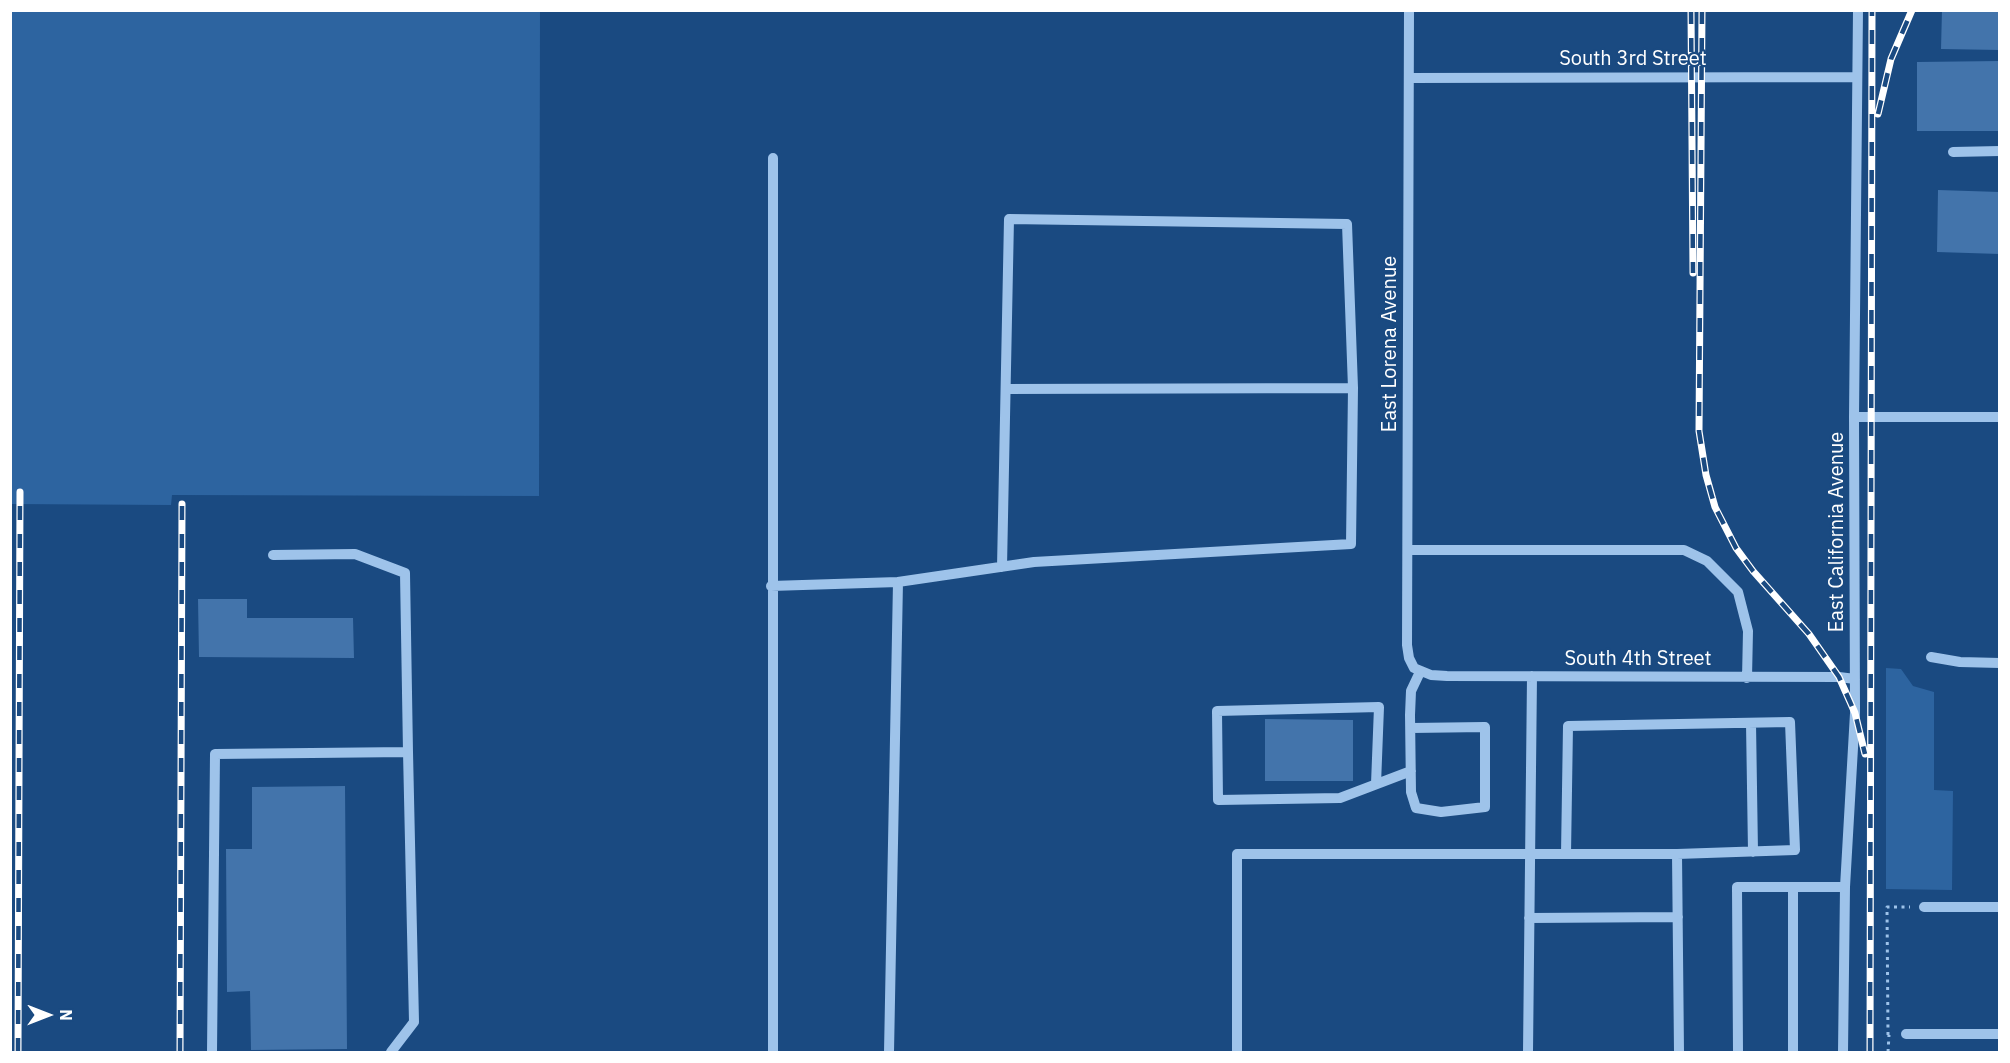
<!DOCTYPE html>
<html>
<head>
<meta charset="utf-8">
<style>
	body { margin:0 }
	#map { position:relative; width:2010px; height:1063px; overflow:hidden; background:#1a4a81; font-family:"IBM Plex Sans",sans-serif }
	canvas { display:block }
	.frame { position:absolute; inset:0; border:12px solid #fff; pointer-events:none }
	.north { position:absolute; left:18px; top:985px; width:60px; height:60px; -webkit-text-stroke:4px #1a4a81; paint-order:stroke; rotate:90deg; font-size:16px; font-weight:700; line-height:24px; text-align:center; color:#fff }
	.north::after { content:''; display:block; margin:auto; width:21px; height:27px; background:#fff; clip-path:polygon(50% 0,100% 100%,50% 72%,0 100%) }
</style>
</head>
<body>
<div id="map">
<canvas width="2010" height="1063"></canvas>
<div class="frame"></div>
<div class="north">N</div>
</div>
<script>
const ctx = document.querySelector('canvas').getContext('2d');
ctx.lineJoin = 'round';
function fillPath(path, color) { ctx.fillStyle = color; ctx.fill(path, 'evenodd'); }
const poly = rows => new Path2D(rows.map(r => 'M' + r).join(''));
function stroke(path, color, width, dash) { ctx.strokeStyle = color; ctx.lineWidth = width; ctx.lineCap = dash ? 'butt' : 'round'; ctx.setLineDash(dash || []); ctx.stroke(path); }
function drawText(font, color, halo, rows, align = 'center') {
  ctx.font = font + ' "IBM Plex Sans",sans-serif'; ctx.lineWidth = 4.5; ctx.setLineDash([]); ctx.textBaseline = 'middle'; ctx.strokeStyle = halo; ctx.fillStyle = color; for (const [text, x, y, turn = 0] of rows) {
    ctx.save(); ctx.translate(x, y); ctx.rotate((+turn || 0) * Math.PI / 180); ctx.textAlign = isNaN(turn) ? turn : align; if (halo) ctx.strokeText(text, 0, 0); ctx.fillText(text, 0, 0); ctx.restore();
  }
}
const green = poly([
	[11,10,540,11,539,496,172,495,171,505,11,504],
	[1886,668,1901,669,1913,686,1934,692,1934,790,1953,791,1952,890,1886,889]
]);
const building = poly([
	[1942,10,2000,10,2000,50,1941,49],
	[2000,61,2000,131,1917,131,1917,62],
	[1938,190,2000,192,2000,254,1937,252],
	[198,599,247,599,247,618,353,618,354,658,199,657],
	[1265,719,1353,720,1353,781,1265,781],
	[345,786,347,1049,251,1050,250,991,227,992,226,849,252,849,252,787]
]);
const path = poly([
	[1888,1035,1887,907,1910,907],
	[1888,1052,1889,1035]
]);
const minor = poly([
	[1409,10,1407,645,1409,658,1414,668,1431,675,1447,676,1839,677,1855,679],
	[1409,78,1857,77],
	[1953,152,2000,151],
	[773,158,773,1052],
	[1006,389,1353,388],
	[1854,417,2000,417],
	[1408,550,1684,550,1707,561,1738,592,1748,631,1747,678],
	[273,555,355,554,405,573,408,752],
	[898,582,1034,562,1351,544,1353,388,1347,224,1009,219,1002,567],
	[771,586,898,582,889,1052],
	[1931,657,1960,662,2000,663],
	[1751,723,1753,852],
	[1411,728,1485,727,1485,807,1441,812,1416,808,1411,792,1410,715,1411,691,1420,672],
	[1376,784,1379,707,1217,711,1218,800,1340,798,1411,771],
	[1566,854,1568,726,1790,722,1795,850,1677,854],
	[1924,907,2000,907],
	[1529,918,1678,917],
	[1906,1034,2000,1034],
	[212,1052,215,754,408,752,414,1022,391,1052],
	[1237,1052,1237,854,1677,854,1679,1052],
	[1528,1052,1532,676],
	[1738,1052,1737,887,1845,887],
	[1793,1052,1793,887],
	[1843,1052,1845,887,1855,713,1854,417,1858,10]
]);
const rail = poly([
	[1691,10,1693,273],
	[1702,10,1699,431,1706,475,1715,507,1736,548,1753,571,1809,634,1839,677,1855,713,1865,754],
	[1878,114,1891,59,1912,10],
	[18,1052,20,492],
	[180,1052,182,504],
	[1870,1052,1872,10]
]);
const streetNames = [
	["South 3rd Street",1633,59],
	["East Lorena Avenue",1390,344,-90],
	["East California Avenue",1837,532,-90],
	["South 4th Street",1638,659]
];
fillPath(green, '#2d64a0');
fillPath(building, '#4374ab');
stroke(path, '#9ec3ea', 3, [3, 4.5]);
stroke(minor, '#9ec3ea', 10);
stroke(rail, '#fff', 7);
stroke(rail, '#1a4a81', 4.5, [14]);
drawText('20px', '#fff', '#1a4a81', streetNames);
</script>
</body>
</html>
